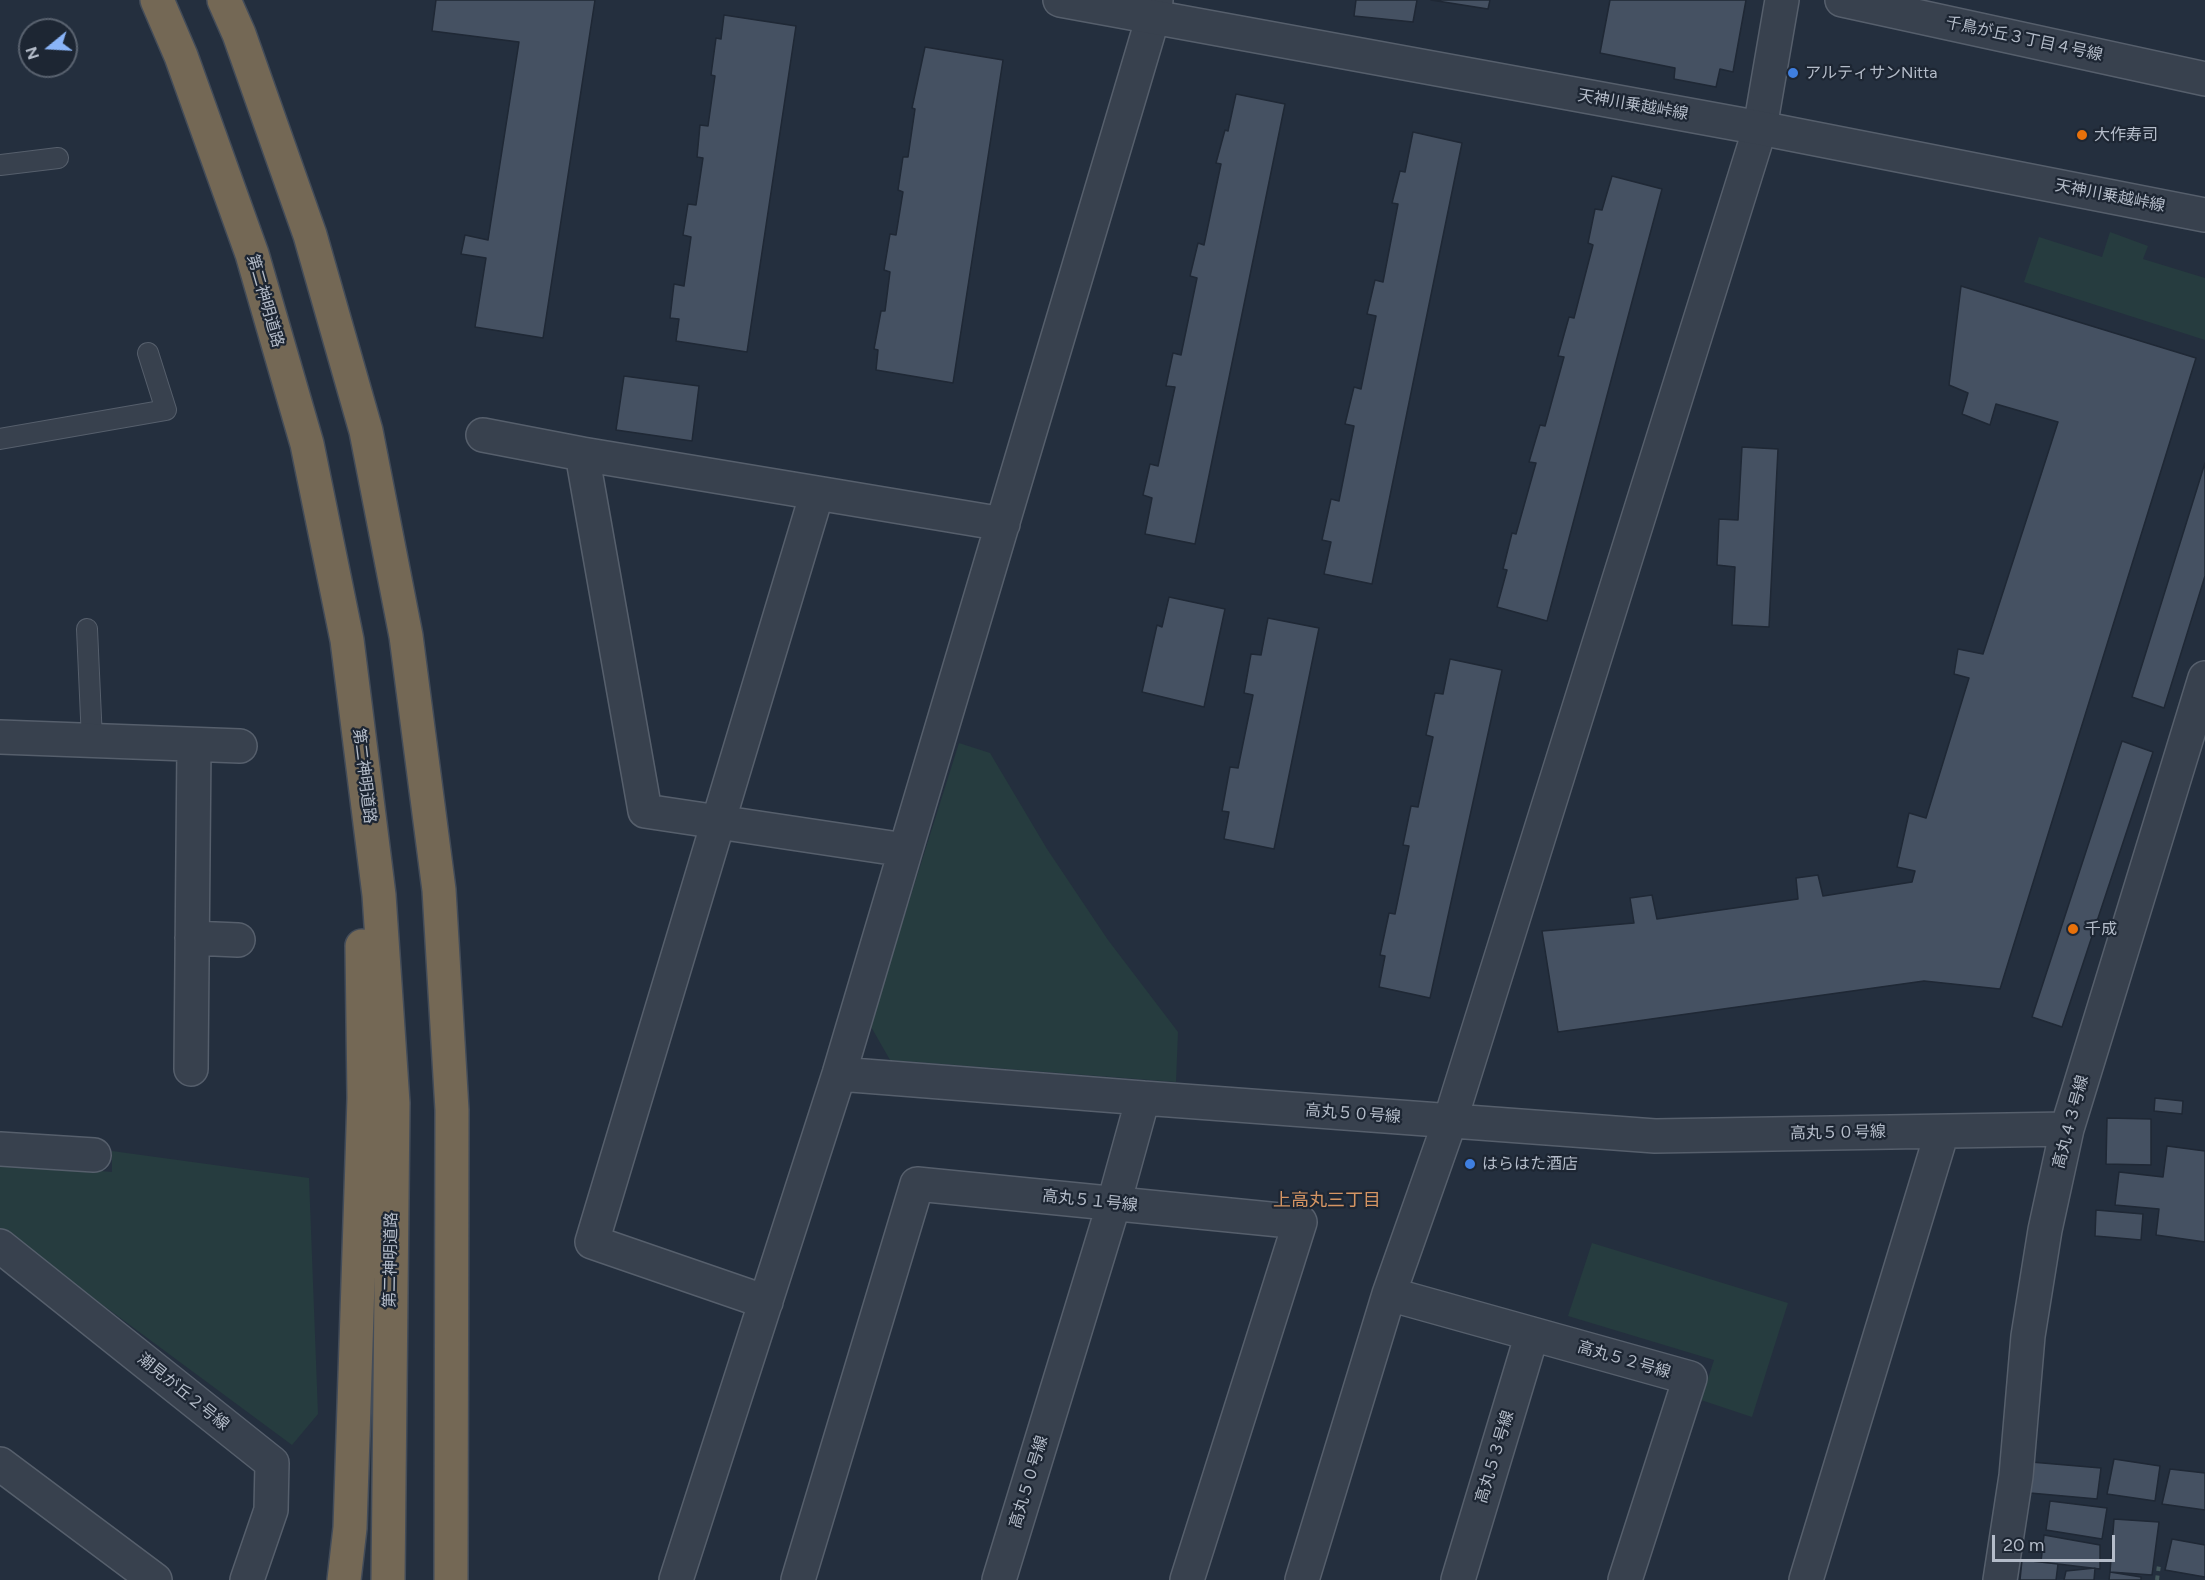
<!DOCTYPE html>
<html>
<head>
<meta charset="utf-8">
<style>
	body { margin:0 }
	#map { position:relative; width:2205px; height:1580px; overflow:hidden; background:#242f3e; font-family:Figtree,sans-serif }
	canvas { display:block }
	.north { position:absolute; left:18px; top:18px; width:60px; height:60px; box-sizing:border-box; background:#1d2633; border:2px solid #59626f; border-radius:50%; rotate:252deg; font-size:16px; font-weight:700; line-height:24px; text-align:center; color:#b4bcc9 }
	.north::after { content:''; display:block; margin:auto; width:21px; height:27px; background:#8ab4f8; clip-path:polygon(50% 0,100% 100%,50% 72%,0 100%) }
	.scale { position:absolute; left:1992px; top:1535px; width:123px; height:27px; box-sizing:border-box; border:3px solid #b4bcc9; border-top:0; padding-left:8px; font-size:18px; line-height:21px; white-space:nowrap; color:#b4bcc9; -webkit-text-stroke:4px #1d2633; paint-order:stroke }
</style>
</head>
<body>
<div id="map">
<canvas width="2205" height="1580"></canvas>
<div class="north">N</div>
<div class="scale">20 m</div>
</div>
<script>
const ctx = document.querySelector('canvas').getContext('2d');
ctx.lineJoin = 'round';
function fillPath(path, color) { ctx.fillStyle = color; ctx.fill(path, 'evenodd'); }
const poly = rows => new Path2D(rows.map(r => 'M' + r).join(''));
function stroke(path, color, width, dash) { ctx.strokeStyle = color; ctx.lineWidth = width; ctx.lineCap = dash ? 'butt' : 'round'; ctx.setLineDash(dash || []); ctx.stroke(path); }
function drawText(font, color, halo, rows, align = 'center') {
  ctx.font = font + ' Figtree,"Noto Sans JP",sans-serif'; ctx.lineWidth = 4.5; ctx.setLineDash([]); ctx.textBaseline = 'middle'; ctx.strokeStyle = halo; ctx.fillStyle = color; for (const [text, x, y, turn = 0] of rows) {
    ctx.save(); ctx.translate(x, y); ctx.rotate((+turn || 0) * Math.PI / 180); ctx.textAlign = isNaN(turn) ? turn : align; if (halo) ctx.strokeText(text, 0, 0); ctx.fillText(text, 0, 0); ctx.restore();
  }
}
const green = poly([
	[2110,232,2148,246,2143,259,2205,278,2205,340,2024,282,2039,237,2102,257],
	[959,743,990,753,1047,849,1108,940,1178,1032,1176,1082,890,1060,870,1025],
	[112,1151,309,1178,318,1414,292,1445,0,1229,0,1162,112,1172],
	[1592,1243,1788,1303,1752,1417,1701,1400,1714,1360,1568,1316]
]);
const building = poly([
	[436,0,595,0,543,338,475,327,486,258,461,254,465,235,488,240,519,42,432,31,436,0],
	[1356,0,1417,0,1413,22,1354,16,1356,0],
	[1431,0,1490,0,1488,9,1431,0],
	[1610,0,1746,0,1733,72,1720,69,1716,87,1674,79,1675,68,1600,53,1610,0],
	[724,15,796,26,747,352,676,341,679,319,670,318,674,284,684,286,691,237,683,235,688,204,696,205,703,158,697,157,700,125,708,126,715,76,711,75,716,38,721,39,724,15],
	[925,47,1003,60,953,383,876,370,878,350,874,349,881,311,885,311,890,272,884,270,890,234,896,235,903,192,898,190,903,157,908,157,915,109,912,108,925,47],
	[1236,94,1285,104,1195,544,1145,534,1152,498,1143,495,1150,464,1158,466,1175,387,1166,386,1173,353,1181,355,1197,278,1190,276,1198,243,1204,245,1221,164,1216,163,1225,130,1228,131,1236,94],
	[1413,132,1462,143,1372,584,1324,574,1331,542,1322,540,1331,499,1339,501,1354,426,1345,424,1354,387,1361,389,1376,316,1367,314,1375,280,1383,282,1398,204,1392,203,1400,171,1405,172,1413,132],
	[1612,176,1662,189,1547,621,1497,607,1507,570,1503,569,1512,533,1516,534,1536,463,1529,462,1540,425,1545,426,1564,357,1558,356,1569,317,1574,318,1593,245,1588,243,1595,209,1602,210,1612,176],
	[1961,286,2196,358,2000,989,1924,981,1558,1032,1542,931,1634,923,1630,898,1652,895,1657,919,1798,899,1796,878,1818,875,1823,896,1912,882,1915,871,1897,867,1909,813,1926,818,1969,678,1954,674,1958,649,1983,654,2058,422,1996,404,1990,425,1962,414,1968,393,1949,385,1961,286],
	[624,376,699,386,692,441,616,430,624,376],
	[1742,447,1778,449,1769,627,1732,625,1735,567,1717,565,1719,519,1738,520,1742,447],
	[2205,463,2205,576,2164,708,2132,697,2205,463],
	[1169,597,1225,609,1204,707,1142,692,1157,625,1162,627,1169,597],
	[1268,618,1319,628,1274,849,1224,839,1229,812,1222,811,1230,767,1238,768,1253,695,1244,693,1251,654,1261,655,1268,618],
	[1450,659,1502,670,1430,998,1379,987,1385,956,1380,955,1389,913,1395,914,1409,846,1403,845,1411,806,1418,807,1433,737,1426,735,1435,693,1443,694,1450,659],
	[2122,741,2153,752,2062,1027,2032,1017,2122,741],
	[2155,1098,2183,1101,2182,1114,2154,1111,2155,1098],
	[2107,1118,2151,1119,2151,1165,2106,1164,2107,1118],
	[2167,1146,2205,1151,2205,1242,2156,1235,2159,1209,2115,1205,2119,1172,2163,1177,2167,1146],
	[2096,1210,2143,1214,2141,1240,2095,1236,2096,1210],
	[2114,1459,2160,1466,2155,1501,2107,1494,2114,1459],
	[2031,1462,2101,1468,2097,1499,2030,1493,2031,1462],
	[2170,1469,2205,1473,2205,1510,2162,1504,2170,1469],
	[2050,1501,2107,1508,2102,1539,2046,1530,2050,1501],
	[2114,1519,2159,1522,2152,1575,2110,1572,2114,1519],
	[2044,1535,2100,1545,2100,1569,2041,1562,2044,1535],
	[2172,1539,2205,1545,2205,1577,2165,1570,2172,1539],
	[2022,1560,2058,1564,2056,1580,2020,1580,2022,1560],
	[2095,1568,2094,1580,2064,1580,2066,1571,2095,1568],
	[2110,1572,2141,1577,2141,1580,2109,1580,2110,1572]
]);
const path = poly([
	[2157,1580,2159,1565]
]);
const service = poly([
	[0,165,58,158],
	[0,439,166,410,148,353],
	[87,629,92,740]
]);
const minor = poly([
	[1842,0,2205,79],
	[483,435,582,454,645,811,905,850],
	[582,454,817,493],
	[0,737,240,746],
	[192,938,238,940],
	[191,1069,194,745],
	[839,1074,1143,1098],
	[0,1149,94,1155],
	[0,1246,272,1463,271,1510,247,1580],
	[1389,1294,1690,1378,1625,1580],
	[766,1302,592,1242,817,493,1003,524],
	[0,1464,155,1580],
	[676,1580,839,1074,1153,17,1156,0],
	[798,1580,917,1184,1300,1222,1187,1580],
	[999,1580,1114,1203,1143,1098,1655,1136,2067,1129],
	[1302,1580,1389,1294,1450,1121,1760,128,1782,0],
	[1458,1580,1532,1334],
	[1806,1580,1942,1132],
	[2000,1580,2016,1476,2028,1336,2045,1230,2067,1129,2205,678]
]);
const tertiary = poly([
	[1060,0,1760,128,2205,215]
]);
const motorway = poly([
	[157,0,181,56,252,254,307,444,347,640,379,895,393,1103,388,1580],
	[224,0,239,34,310,235,366,431,406,636,439,890,452,1110,451,1580],
	[344,1580,350,1528,364,1098,362,946]
]);
const markers = [
	[1793,73,6,"#3f7fe0"],
	[2082,135,6,"#e8710a"],
	[2073,929,6,"#e8710a"],
	[1470,1164,6,"#3f7fe0"]
];
const streetNames = [
	["千鳥が丘３丁目４号線",2024,39,12],
	["天神川乗越峠線",1633,105,10],
	["天神川乗越峠線",2110,196,11],
	["第二神明道路",265,301,74],
	["第二神明道路",364,776,83],
	["高丸５０号線",1353,1114,4],
	["高丸４３号線",2071,1122,-75],
	["高丸５０号線",1838,1133,-1],
	["高丸５１号線",1090,1201,6],
	["第二神明道路",391,1260,-89],
	["高丸５２号線",1624,1360,16],
	["潮見が丘２号線",183,1392,39],
	["高丸５３号線",1495,1457,-73],
	["高丸５０号線",1029,1482,-73]
];
const poiNames = [
	["アルティサンNitta",1805,73],
	["大作寿司",2094,135],
	["千成",2085,929],
	["はらはた酒店",1482,1164]
];
const neighbourhoodNames = [
	["上高丸三丁目",1327,1201]
];
fillPath(green, '#263c3f');
fillPath(building, '#455162');
stroke(building, '#1f2835', 1.5);
stroke(service, '#565f6c', 22);
stroke(minor, '#565f6c', 36);
stroke(tertiary, '#565f6c', 36);
stroke(motorway, '#434c59', 36);
stroke(path, '#44595c', 4, [4.5, 4.5]);
stroke(service, '#38414e', 20);
stroke(minor, '#38414e', 33);
stroke(tertiary, '#38414e', 33);
stroke(motorway, '#746855', 33);
for (const [x, y, r, color] of markers) { const dot = new Path2D(); dot.arc(x, y, r, 0, 2 * Math.PI); ctx.fillStyle = color; ctx.fill(dot); stroke(dot, '#1d2633', 2); }
drawText('16px', '#b4bcc9', '#1d2633', streetNames);
drawText('16px', '#b4bcc9', '#1d2633', poiNames, 'left');
drawText('18px', '#d59563', '#1d2633', neighbourhoodNames);
</script>
</body>
</html>
